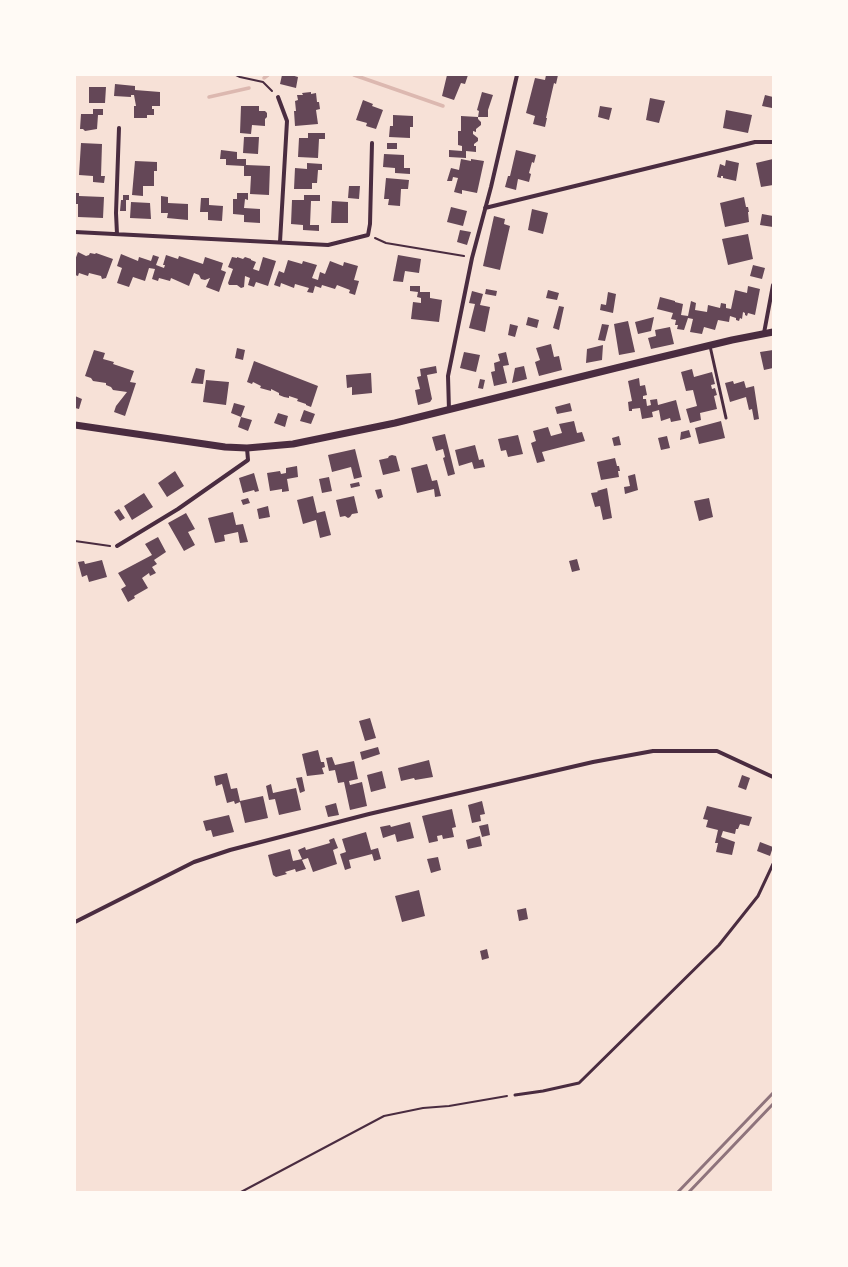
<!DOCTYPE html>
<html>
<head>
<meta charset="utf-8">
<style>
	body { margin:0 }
	#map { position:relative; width:848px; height:1267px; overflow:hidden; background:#f7e1d7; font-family:"Public Sans",sans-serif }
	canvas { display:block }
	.frame { position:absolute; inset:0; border:76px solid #fffaf5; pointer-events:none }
</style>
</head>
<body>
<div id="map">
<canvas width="848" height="1267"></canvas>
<div class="frame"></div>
</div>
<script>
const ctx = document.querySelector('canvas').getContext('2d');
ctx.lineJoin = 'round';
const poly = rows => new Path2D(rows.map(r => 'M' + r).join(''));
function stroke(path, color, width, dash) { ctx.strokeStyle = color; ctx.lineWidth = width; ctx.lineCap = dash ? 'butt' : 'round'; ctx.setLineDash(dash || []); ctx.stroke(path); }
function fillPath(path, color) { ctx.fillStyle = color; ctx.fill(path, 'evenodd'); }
const stream = poly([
	[354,75,443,106],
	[264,78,268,75],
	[209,97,249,88]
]);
const building = poly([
	[282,75,291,75,298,77,296,88,280,84],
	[447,75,468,75,465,84,461,83,454,100,442,96],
	[546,75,558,75,556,84,554,83,546,118,547,118,545,127,533,124,535,116,526,113,535,78,545,80],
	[115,84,135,86,135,90,160,92,160,106,152,106,152,109,154,109,154,115,147,115,147,118,134,118,134,106,136,106,134,95,131,95,131,97,114,96],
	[89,87,106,87,105,103,89,103],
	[311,92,311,94,316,93,317,102,319,102,320,109,316,110,318,124,295,126,294,111,296,111,295,101,298,100,297,95,303,95,302,93],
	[482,92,493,95,488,110,488,117,478,117,479,111,477,110],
	[765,95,773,97,772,108,762,106],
	[650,98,665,101,659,123,646,120],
	[363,100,373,104,372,106,383,110,376,129,366,126,367,123,356,120],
	[241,106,259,106,259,111,265,111,267,113,267,117,265,119,265,126,252,125,251,134,240,133],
	[600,106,612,108,609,120,598,117],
	[93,109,103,109,103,115,98,115,97,129,85,131,83,129,80,129,81,114,93,114],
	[726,110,752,115,748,133,723,128],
	[393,115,413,116,413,127,410,127,410,138,389,137,390,126,393,126],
	[461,116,478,117,478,119,481,122,481,125,476,129,476,132,473,131,473,134,478,138,478,141,474,144,474,146,476,146,476,152,466,151,466,158,449,157,449,150,462,151,462,146,458,145,458,131,461,131],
	[308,133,325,133,325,139,319,139,318,158,298,157,299,138,308,138],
	[244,137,259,137,258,154,243,153],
	[81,143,102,144,101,176,105,176,104,183,93,182,93,176,79,175],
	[387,143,397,143,397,149,387,149],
	[221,150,237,152,237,159,246,159,246,165,270,166,269,195,250,194,251,176,244,176,244,166,226,165,226,159,220,159],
	[516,150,536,155,534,163,532,162,529,173,531,174,529,182,518,179,516,190,505,187,508,176,510,176],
	[384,154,404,155,404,168,410,168,410,174,395,173,395,168,383,167],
	[461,159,471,161,471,159,484,161,477,193,462,190,462,194,454,192,458,178,453,177,452,181,447,181,451,168,459,170],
	[773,159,773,185,761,187,756,163],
	[726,160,739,163,736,181,723,178,723,176,721,176,721,178,717,177,720,164,725,166],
	[135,161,157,162,157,171,154,171,154,186,143,186,143,196,132,195],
	[307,163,322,164,322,170,318,170,317,183,312,183,312,189,294,189,295,168,307,169],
	[386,178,409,180,408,189,401,189,400,206,388,205,389,199,384,199],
	[349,186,360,186,359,199,348,198],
	[75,193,79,193,79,196,104,197,103,218,78,217,78,204,75,204],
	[237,193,248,193,248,200,245,199,244,208,260,209,260,223,244,222,244,215,233,214,233,199,237,199],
	[123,195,129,195,129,200,126,200,126,211,120,211,121,200,123,200],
	[304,195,320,195,320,201,311,201,310,225,319,225,319,231,303,230,303,225,291,224,292,200,304,200],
	[161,196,168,197,168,203,188,204,188,220,167,218,168,213,161,213],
	[744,197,746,207,748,207,749,212,748,212,749,222,725,227,720,203],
	[201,198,209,198,209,205,223,206,222,221,208,220,208,212,200,212],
	[332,201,348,202,348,223,331,223],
	[131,202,150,203,151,219,130,218],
	[451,207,467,211,463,226,447,222],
	[532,209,548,213,543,234,528,230],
	[762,214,773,216,773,227,760,225],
	[494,216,505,219,504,224,510,226,500,270,483,266],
	[460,230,471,232,467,245,457,242],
	[748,234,753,259,728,265,722,239],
	[78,252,86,256,89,255,90,253,95,254,96,253,113,259,106,278,102,279,101,276,89,273,88,276,79,273,78,276,75,275,75,260],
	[121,254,138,261,139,257,151,261,153,255,159,257,156,265,164,268,165,265,163,265,166,255,178,259,179,256,203,264,205,257,223,263,221,270,226,272,219,292,206,287,210,278,205,280,201,279,199,275,194,273,189,286,171,278,170,281,159,278,158,281,152,279,155,269,149,268,145,281,133,277,129,287,117,283,122,268,117,266],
	[398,255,421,259,419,273,405,271,403,282,393,281],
	[232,257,237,258,237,257,243,259,245,257,251,259,251,260,256,262,253,269,259,271,263,257,276,261,268,286,256,282,254,287,248,285,250,278,245,276,244,287,241,288,237,285,229,285,228,283,233,269,228,267],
	[288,260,302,264,303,261,317,265,312,278,318,280,320,272,325,274,330,261,343,266,344,262,358,266,354,280,359,281,355,295,349,293,350,290,337,285,335,289,322,285,321,288,315,286,313,293,307,292,309,288,295,284,294,288,281,283,280,287,274,285,279,271,284,273],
	[753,265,765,268,762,279,750,276],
	[410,286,420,286,420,292,430,292,430,298,442,300,439,322,411,319,413,302,421,303,421,298,417,297,418,292,410,291],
	[748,286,760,289,755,315,748,313,747,316,745,315,745,313,743,312,742,319,740,318,739,321,736,320,736,318,730,316,729,322,718,320,715,330,704,327,702,334,690,332,693,319,688,318,684,330,677,329,678,325,675,325,676,320,671,319,673,313,657,309,660,297,675,301,675,302,683,304,681,315,688,316,691,301,696,303,695,310,707,312,708,305,720,308,721,303,726,304,726,308,731,309,735,290,747,293],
	[486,289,497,291,496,296,485,294],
	[548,290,559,293,557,300,546,298],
	[472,291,483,294,480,305,490,307,485,332,469,328,475,304,469,303],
	[608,292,616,294,613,313,600,310,601,304,606,305],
	[559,306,564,307,559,330,553,328],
	[528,317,539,320,537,328,526,325],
	[654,317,651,331,638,334,635,322],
	[628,321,635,352,619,355,614,324],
	[510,324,518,326,515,337,508,335],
	[602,324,609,325,605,341,598,340],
	[670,327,674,344,651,349,648,338,656,336,655,330],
	[551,344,554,357,559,356,562,370,539,376,535,362,540,360,536,348],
	[603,345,602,360,586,363,587,349],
	[237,348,245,350,243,360,235,358],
	[94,350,105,353,103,359,114,362,113,364,134,371,130,382,136,383,125,416,114,412,116,406,127,392,113,390,111,387,106,385,106,383,93,381,91,378,85,376],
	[773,350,773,368,764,370,760,352],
	[464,352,480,355,476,372,460,368],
	[506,352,509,365,503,366,507,383,494,386,491,372,495,371,494,363,500,361,498,354],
	[254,361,318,386,311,407,306,405,306,404,297,401,298,399,289,396,289,398,284,397,279,395,279,393,271,389,271,391,260,388,261,386,253,382,252,384,247,382],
	[436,366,437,373,427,375,432,399,430,402,418,405,415,390,420,389,417,377,421,376,420,369],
	[524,366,527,379,512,383,515,368],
	[196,368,205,370,203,384,191,383],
	[692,369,694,377,712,372,715,384,711,385,712,389,715,388,717,395,714,396,717,409,700,413,701,420,690,423,686,409,697,406,693,390,686,391,681,372],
	[371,373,372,393,352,395,352,387,347,388,346,375],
	[639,378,640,386,645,385,647,395,643,396,643,399,646,399,647,406,651,405,650,400,657,399,658,405,676,400,681,420,671,422,670,418,661,421,659,410,652,412,653,417,642,419,640,408,632,409,632,411,629,411,628,402,632,401,628,381],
	[480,379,485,380,483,389,478,388],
	[206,380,229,382,226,405,203,402],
	[733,381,734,384,744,381,746,388,754,386,759,419,754,420,752,409,749,410,746,397,730,402,725,383],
	[75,396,82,399,79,409,75,408],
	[234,403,245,406,241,417,231,413],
	[570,403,572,411,557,414,555,407],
	[304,410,315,414,311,424,300,421],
	[278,413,288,416,285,427,274,423],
	[241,417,252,420,248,431,238,427],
	[574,421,577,433,582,432,585,441,542,452,545,461,537,463,531,443,536,441,533,431,548,427,551,436,562,433,559,424],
	[721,421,725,438,699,444,695,428],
	[689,430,691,437,680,440,681,432],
	[445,434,455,474,448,476,443,458,445,457,443,449,436,451,432,437],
	[518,435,523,454,508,457,506,450,501,451,498,439],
	[619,436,621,445,614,446,612,438],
	[667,436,670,448,661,450,658,438],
	[475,445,479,460,483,459,485,467,474,469,472,462,459,466,455,450],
	[355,449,362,477,354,479,351,467,332,472,328,455],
	[392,455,396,456,400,471,383,475,379,460,388,458,389,456],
	[615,458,617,466,619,466,620,471,618,471,619,477,601,480,597,462],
	[427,464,432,481,437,480,441,496,435,497,434,489,417,493,411,468],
	[297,466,298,477,287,479,289,491,282,492,282,489,270,491,267,473,280,471,281,474,286,473,286,468],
	[175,471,184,486,167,497,158,483],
	[254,473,259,491,255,492,254,490,243,493,239,478],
	[635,474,638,490,625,494,624,487,630,486,628,476],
	[329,477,332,491,322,493,319,479],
	[359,482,360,486,351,488,350,484],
	[607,488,612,518,603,520,600,506,595,507,591,493,598,492,597,491],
	[381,489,383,497,378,499,375,490],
	[144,493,153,507,132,520,124,506],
	[313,496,317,513,325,511,331,535,320,538,316,520,303,524,297,500],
	[354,496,358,513,352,514,350,517,348,518,345,516,340,517,336,500],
	[248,498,250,503,243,505,241,500],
	[709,498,713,517,699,521,694,501],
	[268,506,270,517,259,519,257,509],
	[119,509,125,518,120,521,114,512],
	[233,512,236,525,243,524,248,542,240,543,238,532,224,535,225,541,215,543,208,518],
	[186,513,195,529,188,532,195,545,184,551,168,523],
	[158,537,166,552,154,560,157,564,152,567,156,573,150,576,149,573,142,578,148,588,134,596,135,598,128,602,121,589,126,586,118,573,152,555,145,544],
	[577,559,580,570,572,572,569,561],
	[102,560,107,577,89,582,87,575,82,577,78,562,84,561,85,564],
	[370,718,376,738,365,741,359,721],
	[378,747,380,754,362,760,360,752],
	[318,750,321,762,324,762,325,767,322,768,324,774,307,776,302,754],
	[332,757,335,765,354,761,358,779,349,781,350,785,362,782,367,806,350,810,344,782,338,783,335,770,329,771,326,758],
	[429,760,433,777,415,780,414,778,401,781,398,768],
	[382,771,386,788,371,792,367,775],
	[227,773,231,789,237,788,240,801,263,796,268,818,245,823,240,802,235,804,234,801,227,803,222,784,216,786,214,776],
	[742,775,750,778,746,790,738,787],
	[302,777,305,791,300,793,296,778],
	[271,784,273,793,296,788,301,810,279,815,275,799,269,800,266,786],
	[482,801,485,814,480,815,481,821,472,823,468,805],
	[336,803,339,815,328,817,325,806],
	[707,806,752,817,749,826,740,824,738,829,736,829,735,834,723,831,721,837,735,842,732,855,716,852,718,843,715,843,718,830,706,827,708,820,703,819],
	[452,809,456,827,452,828,454,837,443,839,442,835,437,836,438,841,429,843,422,816],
	[229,815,234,832,213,837,211,830,206,831,203,821],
	[410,822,414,838,397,842,395,834,383,838,380,827,390,825,391,827],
	[488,824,490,835,482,837,479,826],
	[366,832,371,850,378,848,381,859,374,861,372,854,349,860,351,868,345,870,340,854,346,852,342,839],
	[480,836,482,846,468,849,466,840],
	[334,838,338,848,333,850,337,864,313,872,308,858,302,860,306,869,296,872,295,869,285,872,287,874,276,877,273,875,268,855,290,849,293,861,302,859,298,850,305,847,306,850,330,843,329,840],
	[760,842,773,847,770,856,757,851],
	[438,857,441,870,431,873,427,859],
	[419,890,425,916,402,922,395,896],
	[526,908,528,919,519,921,517,910],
	[487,949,489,958,482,960,480,951]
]);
const path = poly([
	[236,75,240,77,263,82,272,91],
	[375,238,386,243,464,256],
	[75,541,110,546],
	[241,1192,384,1116,423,1108,449,1106,507,1096]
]);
const service = poly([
	[710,346,726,418],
	[515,1095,543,1091,579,1083,719,945,758,896,773,864]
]);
const minor = poly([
	[278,97,287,121,280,242],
	[485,208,755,142,773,142],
	[75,232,328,245,368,235,370,224,372,143],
	[117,234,116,213,119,128],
	[764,333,773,285],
	[449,410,448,376,472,258,491,187,517,75],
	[117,546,178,509,248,460,247,448],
	[75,922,194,862,230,850,369,814,593,762,653,751,717,751,773,777]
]);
const tertiary = poly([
	[75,425,225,447,247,448,293,444,395,423,616,368,732,340,773,332]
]);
const rail = poly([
	[678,1192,773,1093],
	[689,1192,773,1104]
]);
stroke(stream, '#dcb8b0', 3.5);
fillPath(building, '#644757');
stroke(path, '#4a2c40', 2);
stroke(service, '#4a2c40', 3);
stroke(minor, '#4a2c40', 4);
stroke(tertiary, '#4a2c40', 7);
stroke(rail, '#8f747c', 3);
</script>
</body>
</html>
